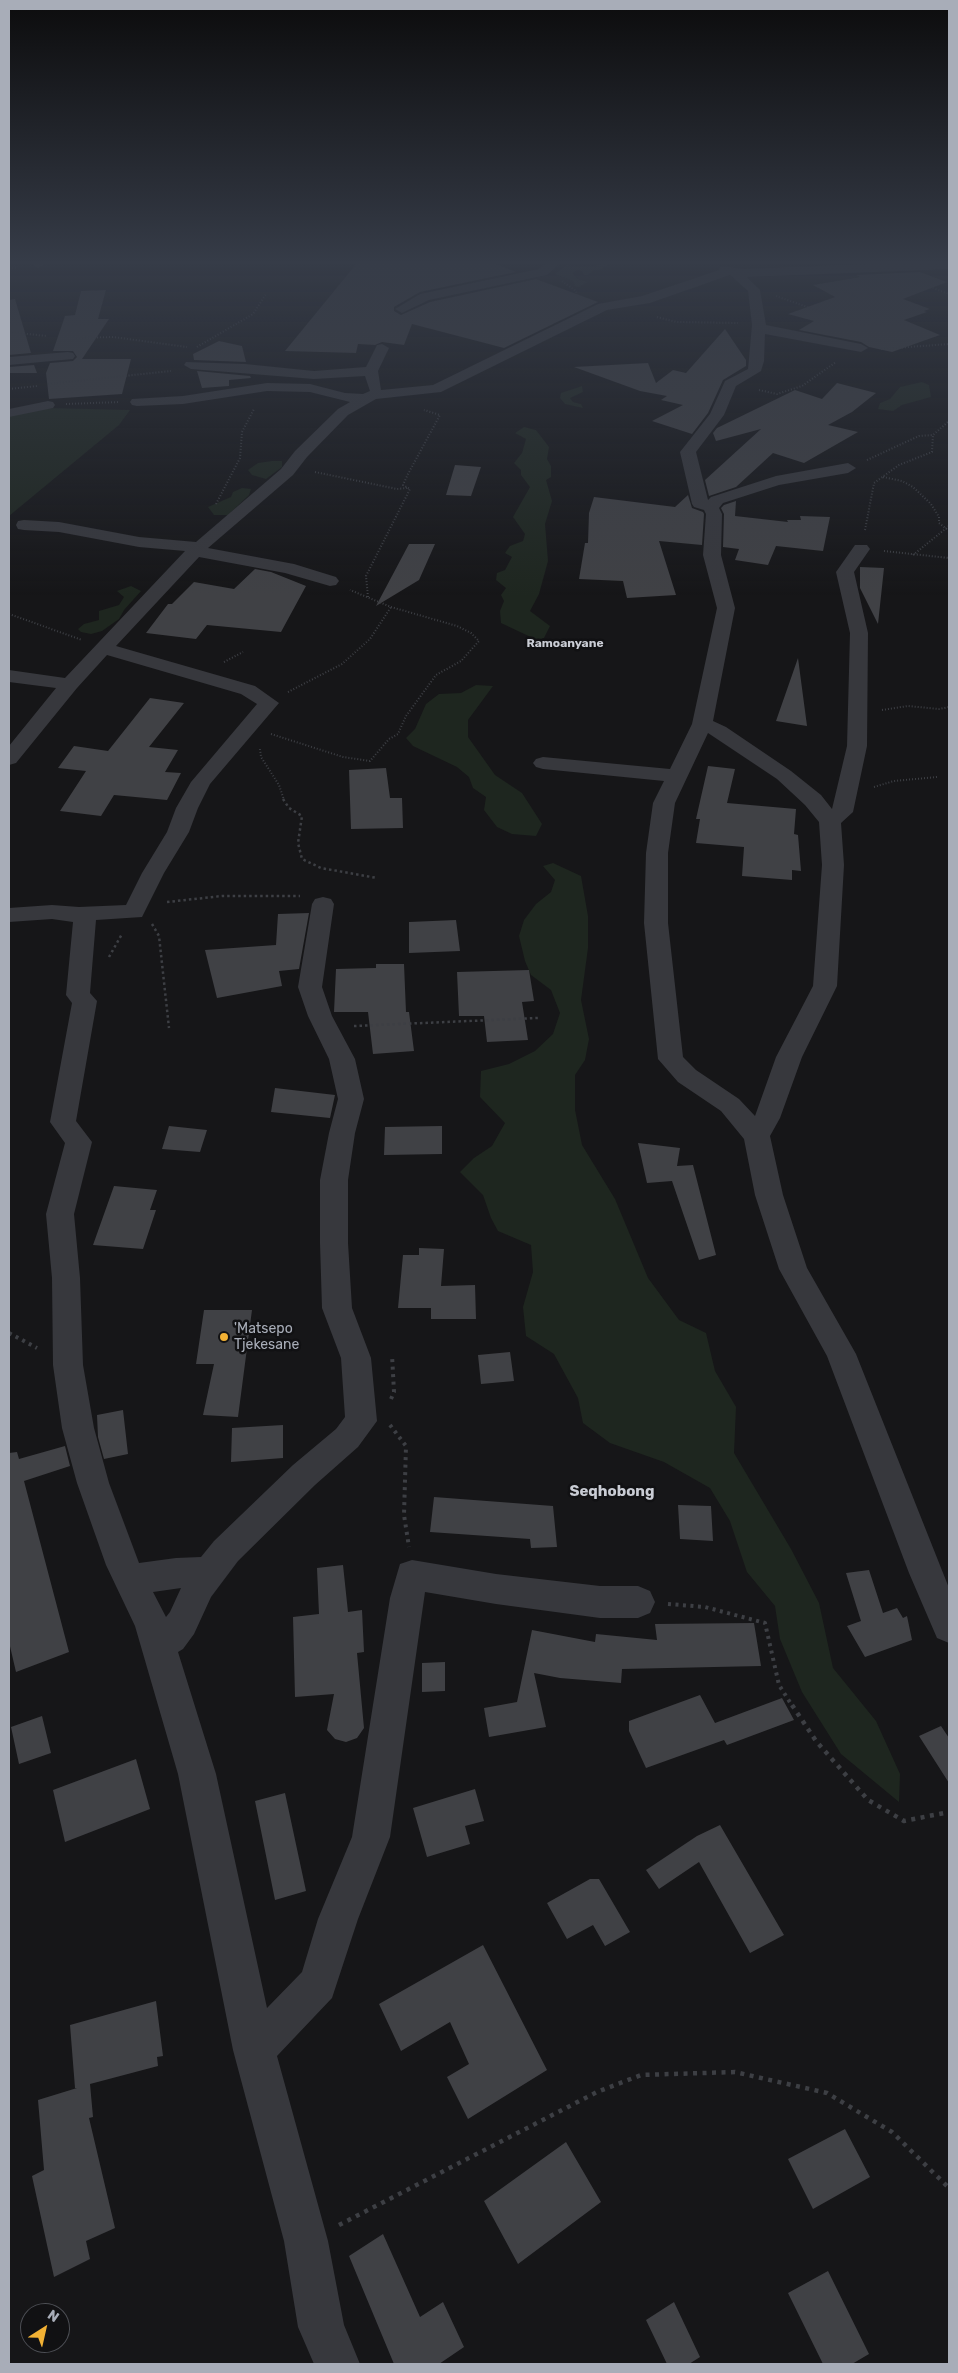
<!DOCTYPE html>
<html>
<head>
<meta charset="utf-8">
<style>
	body { margin:0 }
	#map { position:relative; width:958px; height:2373px; overflow:hidden; background:#161618; font-family:Rubik,sans-serif }
	canvas { display:block }
	.frame { position:absolute; inset:0; border:10px solid #a8adb8; pointer-events:none }
	.north { position:absolute; left:20px; top:2303px; width:50px; height:50px; box-sizing:border-box; background:#111113; border:1px solid #4d4f55; border-radius:50%; rotate:35deg; font-size:14px; font-weight:700; line-height:20px; text-align:center; color:#a8adb8 }
	.north::after { content:''; display:block; margin:auto; width:18px; height:22px; background:#f2b134; clip-path:polygon(50% 0,100% 100%,50% 72%,0 100%) }
</style>
</head>
<body>
<div id="map">
<canvas width="958" height="2373"></canvas>
<div class="frame"></div>
<div class="north">N</div>
</div>
<script>
const ctx = document.querySelector('canvas').getContext('2d');
ctx.lineJoin = 'round';
function fillPath(path, color) { ctx.fillStyle = color; ctx.fill(path, 'evenodd'); }
const poly = rows => new Path2D(rows.map(r => 'M' + r).join(''));
function stroke(path, color, width, dash) { ctx.strokeStyle = color; ctx.lineWidth = width; ctx.lineCap = dash ? 'butt' : 'round'; ctx.setLineDash(dash || []); ctx.stroke(path); }
function drawText(font, color, halo, rows, align = 'center') {
  ctx.font = font + ' Rubik,sans-serif'; ctx.lineWidth = 5; ctx.setLineDash([]); ctx.textBaseline = 'middle'; ctx.strokeStyle = halo; ctx.fillStyle = color; for (const [text, x, y, turn = 0] of rows) {
    ctx.save(); ctx.translate(x, y); ctx.rotate((+turn || 0) * Math.PI / 180); ctx.textAlign = isNaN(turn) ? turn : align; if (halo) ctx.strokeText(text, 0, 0); ctx.fillText(text, 0, 0); ctx.restore();
  }
}
const green = poly([
	[601,263,608,264,600,270,593,270,588,275,584,275,582,271,577,270,572,273,578,279,588,282,579,287,575,286,573,281,555,274,566,265,577,267,596,266],
	[922,382,929,385,931,397,902,405,893,411,878,409,880,403,890,399,900,387],
	[582,386,583,392,570,398,573,402,581,404,583,408,565,404,560,398,561,393],
	[47,408,130,410,119,425,9,516,9,416],
	[524,427,536,430,549,447,547,459,551,466,551,477,546,480,552,501,545,524,548,561,539,594,530,611,550,626,544,638,537,640,501,623,500,611,504,601,501,595,506,588,496,580,497,573,505,570,512,557,505,553,510,546,523,541,525,534,513,517,530,487,521,475,521,470,514,463,522,453,526,439,515,433],
	[272,461,282,461,282,467,266,479,252,475,248,470,258,463],
	[242,488,251,489,249,495,228,515,214,515,208,507,231,497,233,492],
	[131,586,141,591,124,610,119,619,102,631,91,634,81,632,78,629,84,624,99,620,99,611,119,605,124,597,117,591],
	[476,685,493,686,468,720,468,737,495,775,522,793,542,824,536,836,512,834,497,827,484,810,486,797,473,788,469,777,457,767,413,746,406,738,415,729,426,704,439,694,461,693],
	[553,863,581,876,588,916,588,948,581,1000,589,1039,585,1060,575,1075,575,1110,582,1145,615,1199,648,1278,679,1320,706,1333,715,1371,736,1407,734,1453,791,1549,819,1603,833,1668,876,1721,900,1774,899,1802,841,1754,802,1692,780,1639,775,1606,747,1572,730,1521,710,1488,664,1462,610,1443,583,1423,578,1398,554,1354,526,1336,523,1307,533,1272,531,1245,498,1231,491,1218,483,1195,460,1172,474,1158,492,1146,505,1123,480,1097,481,1071,509,1064,535,1051,553,1034,560,1013,551,990,531,975,525,961,519,936,524,920,536,904,551,892,555,880,543,866]
]);
const building = poly([
	[357,263,493,263,516,272,420,292,394,307,394,311,401,315,430,302,536,279,598,302,504,348,412,324,404,345,382,342,375,345,358,344,356,353,285,351],
	[920,272,947,282,903,299,930,309,924,311,927,312,904,320,940,335,892,352,869,347,861,342,799,330,814,321,788,314,835,297,813,285,860,277,856,275],
	[106,290,98,319,109,319,82,359,131,359,122,394,49,399,46,373,50,363,73,361,77,357,73,351,53,351,65,316,75,315,81,291],
	[15,299,31,353,9,355,9,300],
	[725,329,746,360,746,366,723,380,708,413,692,434,652,421,683,405,661,400,667,396,640,391,574,367,648,363,656,383,673,370,686,373],
	[219,341,242,346,246,362,194,360,193,354],
	[34,365,37,373,9,373,9,367],
	[197,371,250,376,251,378,229,380,229,386,202,388],
	[837,383,876,393,852,412,828,425,858,432,804,463,773,453,736,487,709,496,705,480,761,429,716,441,713,433,717,428,795,390,822,399],
	[455,465,481,467,471,496,446,495],
	[688,495,692,508,703,512,704,514,702,545,659,541,676,595,627,598,623,581,579,579,585,543,588,543,589,513,594,497,675,507],
	[736,501,735,516,788,522,787,520,801,520,800,516,830,517,823,551,776,546,768,565,735,560,739,549,723,547,724,514,721,508,724,505],
	[409,544,435,544,419,580,376,606],
	[860,567,884,568,878,624,860,588],
	[255,569,271,572,306,586,281,632,207,625,196,639,146,633,168,604,172,604,194,582,234,589],
	[798,658,807,726,776,721],
	[150,698,184,703,149,747,178,750,165,772,181,773,167,800,114,795,101,816,60,811,86,771,58,768,74,746,108,751],
	[708,766,735,769,727,803,796,809,794,834,798,835,801,871,792,870,792,880,742,876,744,847,696,843,700,819,696,819],
	[386,768,390,798,402,798,403,828,351,829,349,770],
	[309,913,299,969,279,971,282,986,217,998,205,950,276,945,278,914],
	[456,920,460,951,409,953,409,922],
	[376,964,404,964,406,1012,409,1012,414,1051,373,1054,368,1012,334,1012,336,969,376,968],
	[529,970,534,1001,522,1002,528,1040,487,1042,484,1016,459,1016,457,972],
	[275,1088,335,1095,330,1118,271,1112],
	[169,1126,207,1130,200,1152,162,1149],
	[442,1126,442,1154,384,1155,385,1127],
	[638,1143,680,1148,677,1166,693,1165,716,1255,699,1260,672,1181,647,1183],
	[114,1186,157,1190,150,1210,156,1210,143,1249,93,1245],
	[419,1248,444,1249,441,1286,475,1285,476,1319,431,1319,431,1308,398,1308,403,1255,419,1255],
	[204,1310,252,1310,238,1417,203,1415,214,1364,196,1364],
	[510,1352,514,1381,481,1384,478,1355],
	[123,1410,128,1454,104,1459,98,1437,97,1415],
	[283,1425,283,1458,231,1462,232,1428],
	[65,1446,70,1466,24,1481,69,1652,16,1672,9,1642,9,1453,17,1452,19,1459],
	[434,1497,553,1506,557,1547,531,1548,530,1539,430,1532],
	[678,1505,711,1506,713,1541,680,1539],
	[343,1565,348,1612,362,1610,364,1652,357,1653,364,1728,357,1738,346,1742,335,1739,327,1730,334,1694,295,1697,293,1617,319,1614,317,1568],
	[869,1570,883,1613,897,1608,903,1618,907,1616,912,1640,865,1657,847,1626,861,1621,846,1573],
	[754,1623,761,1666,622,1669,621,1683,560,1678,534,1673,546,1727,489,1737,484,1708,517,1702,532,1630,595,1642,596,1634,657,1640,655,1624],
	[445,1662,445,1691,422,1692,422,1663],
	[700,1695,715,1723,782,1698,794,1720,727,1745,724,1740,646,1768,629,1731,629,1721],
	[42,1716,51,1753,19,1764,11,1727],
	[941,1726,949,1738,949,1783,919,1736],
	[136,1759,150,1809,65,1842,53,1790],
	[475,1789,484,1821,465,1826,470,1844,427,1857,413,1808],
	[285,1793,306,1891,275,1900,255,1801],
	[720,1825,784,1935,750,1953,699,1862,659,1889,646,1870,697,1836],
	[590,1879,599,1879,630,1932,605,1946,593,1925,567,1939,547,1903],
	[483,1945,547,2070,468,2119,447,2077,469,2064,450,2022,401,2051,379,2004],
	[156,2001,163,2056,157,2057,158,2066,90,2084,93,2117,89,2118,115,2228,86,2241,90,2259,54,2277,32,2176,44,2170,38,2100,77,2088,75,2088,70,2025],
	[845,2129,870,2177,813,2209,788,2159],
	[566,2142,601,2202,518,2264,484,2201],
	[383,2234,420,2317,443,2302,464,2347,439,2364,394,2364,349,2256],
	[828,2271,869,2354,852,2364,823,2364,788,2293],
	[674,2302,700,2357,689,2364,667,2364,646,2320]
]);
const pathFar3 = poly([
	[9,269,18,267],
	[562,281,576,291,578,297],
	[927,286,949,294],
	[841,289,860,299],
	[776,296,830,315],
	[657,317,676,322,738,323],
	[9,332,47,336],
	[76,338,113,337,187,347],
	[197,347,253,314,266,294],
	[881,349,949,344],
	[48,384,171,371],
	[9,389,37,386],
	[759,390,777,394,802,386,836,362],
	[66,404,119,402],
	[867,460,919,436,933,435,949,421],
	[315,472,397,489,407,488],
	[883,477,902,481,913,487,931,504,939,517,939,523,949,531],
	[216,504,240,458,242,432,254,409],
	[865,530,874,483,899,465,932,452,933,435],
	[884,551,949,558],
	[913,555,949,526],
	[368,597,366,576,410,489,403,485,408,474,440,415,424,410],
	[9,614,82,640],
	[224,662,243,652],
	[288,692,342,664,370,639,391,607],
	[882,710,908,706,939,709,949,707],
	[271,734,343,757,370,761,389,739,398,734,406,716,436,675,461,661,479,641,471,633,457,626,391,607,350,590],
	[260,749,261,757,279,785,284,800],
	[874,787,894,781,937,777]
]);
const pathFar2 = poly([
	[283,799,289,808,302,816,298,843,302,859,321,868,377,878],
	[167,902,222,896,300,896],
	[152,924,159,936,169,1028],
	[109,957,122,934],
	[354,1026,538,1018]
]);
const pathFar1 = poly([
	[9,1333,37,1348],
	[391,1399,394,1392,392,1355],
	[390,1425,406,1446,404,1515,409,1547],
	[668,1604,705,1607,765,1623,779,1685,793,1707]
]);
const path = poly([
	[792,1705,816,1741,868,1800,904,1821,949,1812],
	[339,2225,597,2092,641,2075,735,2072,827,2093,892,2132,949,2188]
]);
const minor = poly([
	[46,263,38,268,32,264,32,263,46,263],
	[546,263,560,263,547,275,429,300,402,313,395,309,420,294,539,269,546,263],
	[893,263,949,263,949,269,747,277,760,290,766,325,861,344,868,348,861,352,765,334,764,361,761,371,736,386,724,415,696,452,708,500,711,497,776,476,848,463,856,468,848,473,779,485,723,503,719,508,722,514,721,555,735,608,713,721,726,727,791,771,821,795,832,809,847,746,850,633,836,572,855,545,867,545,870,549,854,572,868,633,867,746,853,812,841,823,844,865,837,986,802,1057,780,1118,770,1136,783,1195,807,1268,856,1354,949,1588,949,1643,937,1638,909,1573,827,1356,779,1269,755,1195,744,1139,721,1111,678,1082,658,1059,644,923,646,853,653,803,664,781,543,769,536,767,533,763,536,759,543,757,670,769,692,724,717,608,703,555,706,514,704,510,694,507,692,504,680,452,710,414,725,381,748,369,752,325,748,291,730,275,650,303,607,310,441,392,376,399,348,415,307,457,293,475,208,548,294,564,336,577,339,581,336,585,330,586,285,573,199,557,116,646,255,686,279,703,210,784,198,808,189,832,164,873,142,917,96,920,90,993,97,1001,76,1121,92,1142,74,1214,80,1278,83,1365,94,1428,109,1483,139,1563,176,1558,201,1557,214,1541,293,1465,336,1429,345,1417,341,1358,322,1308,320,1243,320,1180,329,1133,338,1099,329,1059,308,1016,298,987,312,904,315,899,323,897,331,899,334,904,322,987,332,1016,355,1059,364,1099,355,1133,348,1180,348,1243,352,1308,371,1358,377,1421,358,1447,315,1485,238,1561,211,1597,194,1634,183,1649,178,1652,216,1774,267,2008,302,1972,318,1919,352,1837,390,1598,400,1564,412,1560,496,1574,600,1586,638,1586,650,1591,655,1602,650,1613,638,1618,600,1618,496,1604,425,1592,390,1837,358,1919,332,1998,277,2056,328,2241,344,2325,360,2364,314,2364,298,2327,284,2241,233,2050,178,1774,135,1626,106,1565,77,1483,62,1428,53,1365,52,1278,46,1214,65,1143,50,1122,72,1003,66,995,73,922,52,919,9,922,9,908,52,905,79,907,126,905,142,873,167,832,176,808,191,782,257,704,241,694,107,655,77,688,16,763,9,765,9,746,56,688,9,682,9,670,65,678,185,551,139,547,59,532,24,530,18,529,16,525,18,521,24,520,59,522,139,537,196,542,281,469,295,451,338,409,350,402,310,392,267,391,183,404,137,406,132,405,130,402,132,399,183,396,267,383,310,384,345,393,363,394,370,391,365,376,314,379,191,369,184,365,186,362,245,364,314,371,366,367,377,345,382,344,389,348,378,371,381,390,433,385,598,304,642,296,719,270,721,266,744,269,893,263],
	[708,733,777,779,805,805,819,822,822,865,813,986,776,1057,755,1116,739,1099,696,1070,683,1057,668,923,668,853,675,803,708,733],
	[181,1588,170,1612,166,1617,153,1592,181,1588],
	[68,352,73,353,75,356,73,359,9,365,9,357,68,352],
	[48,401,53,402,55,405,53,408,9,417,9,409,48,401]
]);
const markers = [
	[224,1337,5,"#f2b134"]
];
const farNeighbourhoodnames = [
	["Ramoanyane",565,644]
];
const poiNames = [
	["'Matsepo",234,1329],
	["Tjekesane",234,1345]
];
const neighbourhoodNames = [
	["Seqhobong",612,1492]
];
fillPath(green, '#1e261f');
fillPath(building, '#404145');
stroke(pathFar3, '#3d3f44', 2, [1, 2]);
stroke(pathFar2, '#3d3f44', 2.5, [2.5, 3]);
stroke(pathFar1, '#3d3f44', 4, [3, 4.5]);
stroke(path, '#3d3f44', 4.5, [4, 5.5]);
fillPath(minor, '#37383d');
const sky = ctx.createLinearGradient(0, 0, 0, 596);
sky.addColorStop(0, '#0c0c0d');
sky.addColorStop(0.44, '#363c48');
sky.addColorStop(1, '#363c4800');
ctx.fillStyle = sky;
ctx.fillRect(0, 0, 958, 596);
for (const [x, y, r, color] of markers) { const dot = new Path2D(); dot.arc(x, y, r, 0, 2 * Math.PI); ctx.fillStyle = color; ctx.fill(dot); stroke(dot, '#111113', 2); }
drawText('bold 12px', '#c9ccd4', '#111113', farNeighbourhoodnames);
drawText('14px', '#a8adb8', '#111113', poiNames, 'left');
drawText('bold 15px', '#c9ccd4', '#111113', neighbourhoodNames);
</script>
</body>
</html>
